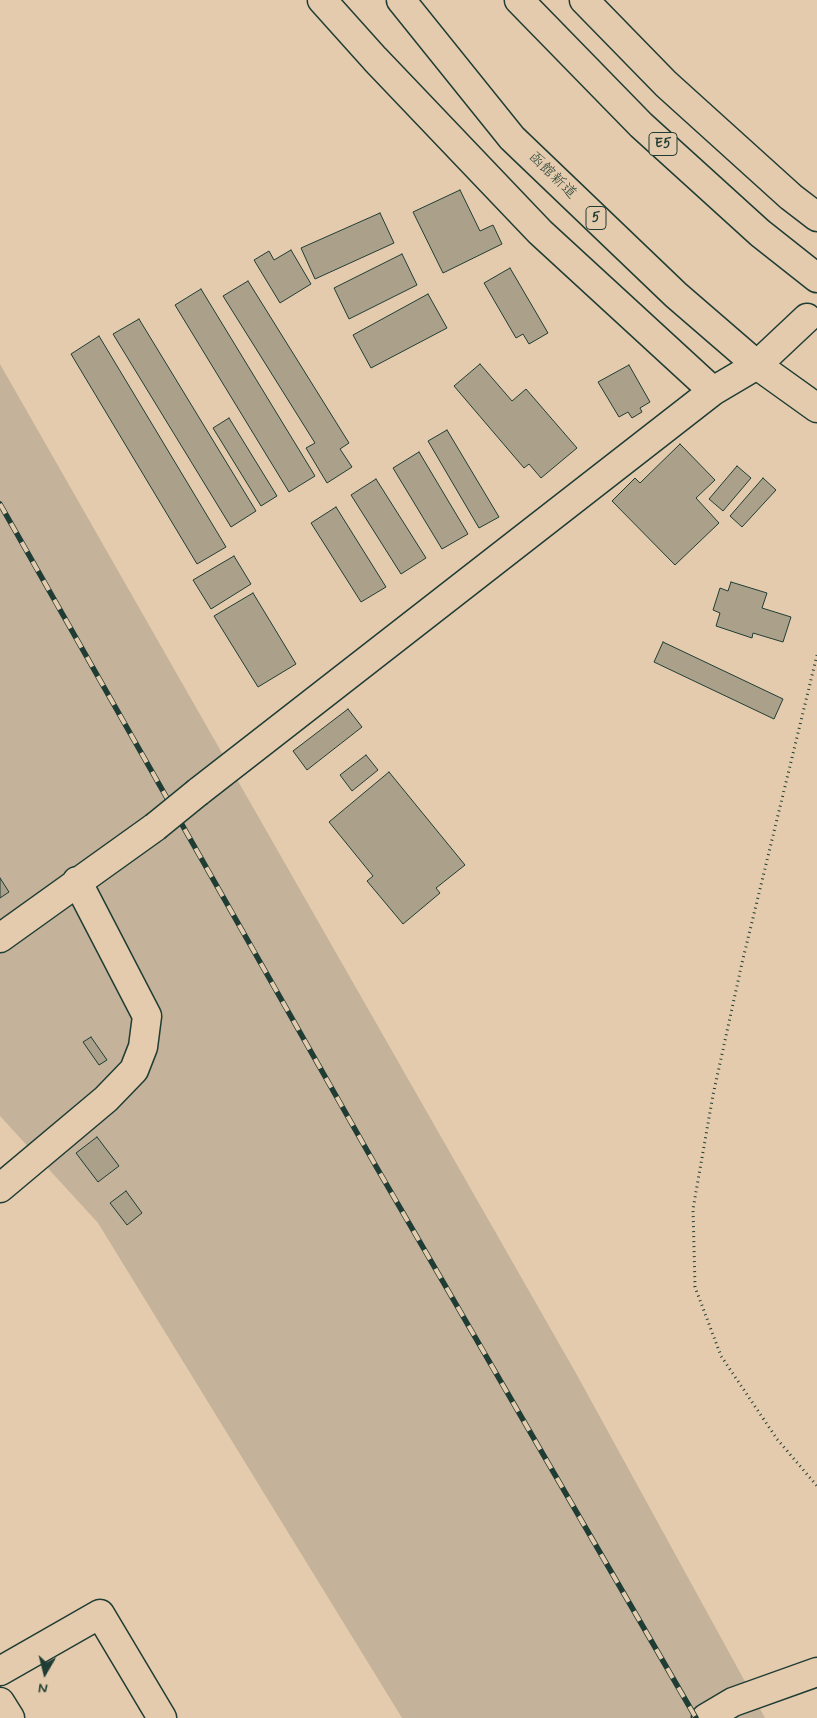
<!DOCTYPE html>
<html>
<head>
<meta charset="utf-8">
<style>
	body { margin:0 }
	#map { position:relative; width:817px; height:1718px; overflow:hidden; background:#e5cbad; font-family:Mynerve,sans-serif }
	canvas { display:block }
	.north { position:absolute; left:20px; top:1648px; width:50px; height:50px; -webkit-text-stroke:4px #e5cbad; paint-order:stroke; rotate:188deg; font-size:14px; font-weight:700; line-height:20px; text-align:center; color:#1f3d34 }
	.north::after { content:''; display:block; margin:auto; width:18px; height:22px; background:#1f3d34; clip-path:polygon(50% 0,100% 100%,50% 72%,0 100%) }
</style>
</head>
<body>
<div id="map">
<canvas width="817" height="1718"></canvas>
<div class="north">N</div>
</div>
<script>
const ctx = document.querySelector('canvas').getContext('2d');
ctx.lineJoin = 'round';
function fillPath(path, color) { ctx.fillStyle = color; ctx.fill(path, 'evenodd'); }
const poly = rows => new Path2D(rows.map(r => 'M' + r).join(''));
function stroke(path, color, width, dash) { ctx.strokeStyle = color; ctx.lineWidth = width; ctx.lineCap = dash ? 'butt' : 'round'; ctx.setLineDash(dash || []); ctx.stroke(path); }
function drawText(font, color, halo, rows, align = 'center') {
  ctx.font = font + ' Mynerve,"Klee One",sans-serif'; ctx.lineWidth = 4.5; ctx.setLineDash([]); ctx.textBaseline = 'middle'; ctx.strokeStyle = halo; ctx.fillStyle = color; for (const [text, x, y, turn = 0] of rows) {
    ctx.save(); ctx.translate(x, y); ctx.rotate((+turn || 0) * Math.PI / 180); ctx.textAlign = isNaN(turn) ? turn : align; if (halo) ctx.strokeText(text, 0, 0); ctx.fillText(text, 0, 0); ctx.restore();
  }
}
const green = poly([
	[0,364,577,1375,765,1718,402,1718,98,1223,0,1116]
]);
const building = poly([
	[460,190,480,231,493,225,502,244,443,273,413,212,460,190],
	[380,213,394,243,315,279,301,248,380,213],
	[291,250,311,284,280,303,254,260,269,251,274,260,291,250],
	[402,254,417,285,349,319,334,288,402,254],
	[510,268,548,333,529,344,523,334,516,338,484,283,510,268],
	[248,281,349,443,340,449,352,467,327,483,306,448,315,443,223,296,248,281],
	[201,289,315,476,289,492,175,305,201,289],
	[428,294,447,328,371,368,353,335,428,294],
	[139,319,256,511,231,527,113,334,139,319],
	[99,336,226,547,197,564,71,354,99,336],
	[480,364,512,401,526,389,577,448,541,478,529,464,524,468,454,386,480,364],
	[629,365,650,402,640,408,642,412,632,418,628,412,619,417,598,382,629,365],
	[229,418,277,496,261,506,213,428,229,418],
	[447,430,499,517,479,528,428,441,447,430],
	[680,444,715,480,696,498,719,523,675,565,612,501,635,478,640,483,680,444],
	[419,452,468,534,442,549,393,468,419,452],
	[737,466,751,478,723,511,709,499,737,466],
	[763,478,776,490,742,527,730,516,763,478],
	[376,479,426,558,401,574,351,495,376,479],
	[336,507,386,587,361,602,311,523,336,507],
	[234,556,251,584,211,609,193,580,234,556],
	[731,582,767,593,762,608,791,617,783,642,753,633,752,638,716,626,720,613,713,610,720,588,728,591,731,582],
	[253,593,296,664,258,687,214,616,253,593],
	[663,642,783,699,774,719,654,662,663,642],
	[348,709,362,727,307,770,293,751,348,709],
	[366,755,378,770,352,791,340,775,366,755],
	[389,772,465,865,436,888,440,893,403,924,367,881,373,876,329,822,389,772],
	[0,878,9,892,0,898,0,878],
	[91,1037,107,1060,99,1065,83,1042,91,1037],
	[97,1137,119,1166,98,1182,76,1153,97,1137],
	[126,1191,142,1213,127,1225,110,1203,126,1191]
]);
const path = poly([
	[817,655,742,963,713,1095,693,1209,695,1287,721,1356,777,1439,817,1486]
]);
const minor = poly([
	[322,0,375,59,540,232,713,391],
	[198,792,713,391,757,365,807,318],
	[0,938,155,827],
	[0,1188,106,1099,134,1070,143,1047,147,1016,77,881],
	[0,1671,100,1614,162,1718],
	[0,1702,10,1718],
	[706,1718,733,1702,817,1672]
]);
const highway = poly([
	[401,0,512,138,676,295,757,365,817,408],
	[519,0,641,125,760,233,817,278],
	[584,0,666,84,791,197,817,217]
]);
const rail = poly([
	[0,504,377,1168,696,1718]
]);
const minorBridge = poly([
	[155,827,198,792]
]);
const shields = [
	[663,144,28],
	[596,218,20]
];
const shieldNames = [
	["E5",663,144],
	["5",596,218]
];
const streetNames = [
	["函館新道",552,176,44]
];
fillPath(green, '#c4b39a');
fillPath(building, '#aba18a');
stroke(building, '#1f3d34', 1);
stroke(minor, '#1f3d34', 31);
stroke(highway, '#1f3d34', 31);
stroke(path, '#1f3d34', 3, [1, 4]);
stroke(minor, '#e5cbad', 28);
stroke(highway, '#e5cbad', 28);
stroke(rail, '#1f3d34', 5.5);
stroke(rail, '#e5cbad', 4, [11]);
stroke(minorBridge, '#1f3d34', 31, []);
stroke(minorBridge, '#e5cbad', 28);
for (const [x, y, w] of shields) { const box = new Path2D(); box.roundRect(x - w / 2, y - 11.5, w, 23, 4); ctx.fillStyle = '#e5cbad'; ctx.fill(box); stroke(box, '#1f3d34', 1); }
drawText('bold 14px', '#1f3d34', null, shieldNames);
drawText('15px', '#1f3d34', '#e5cbad', streetNames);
</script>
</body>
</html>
